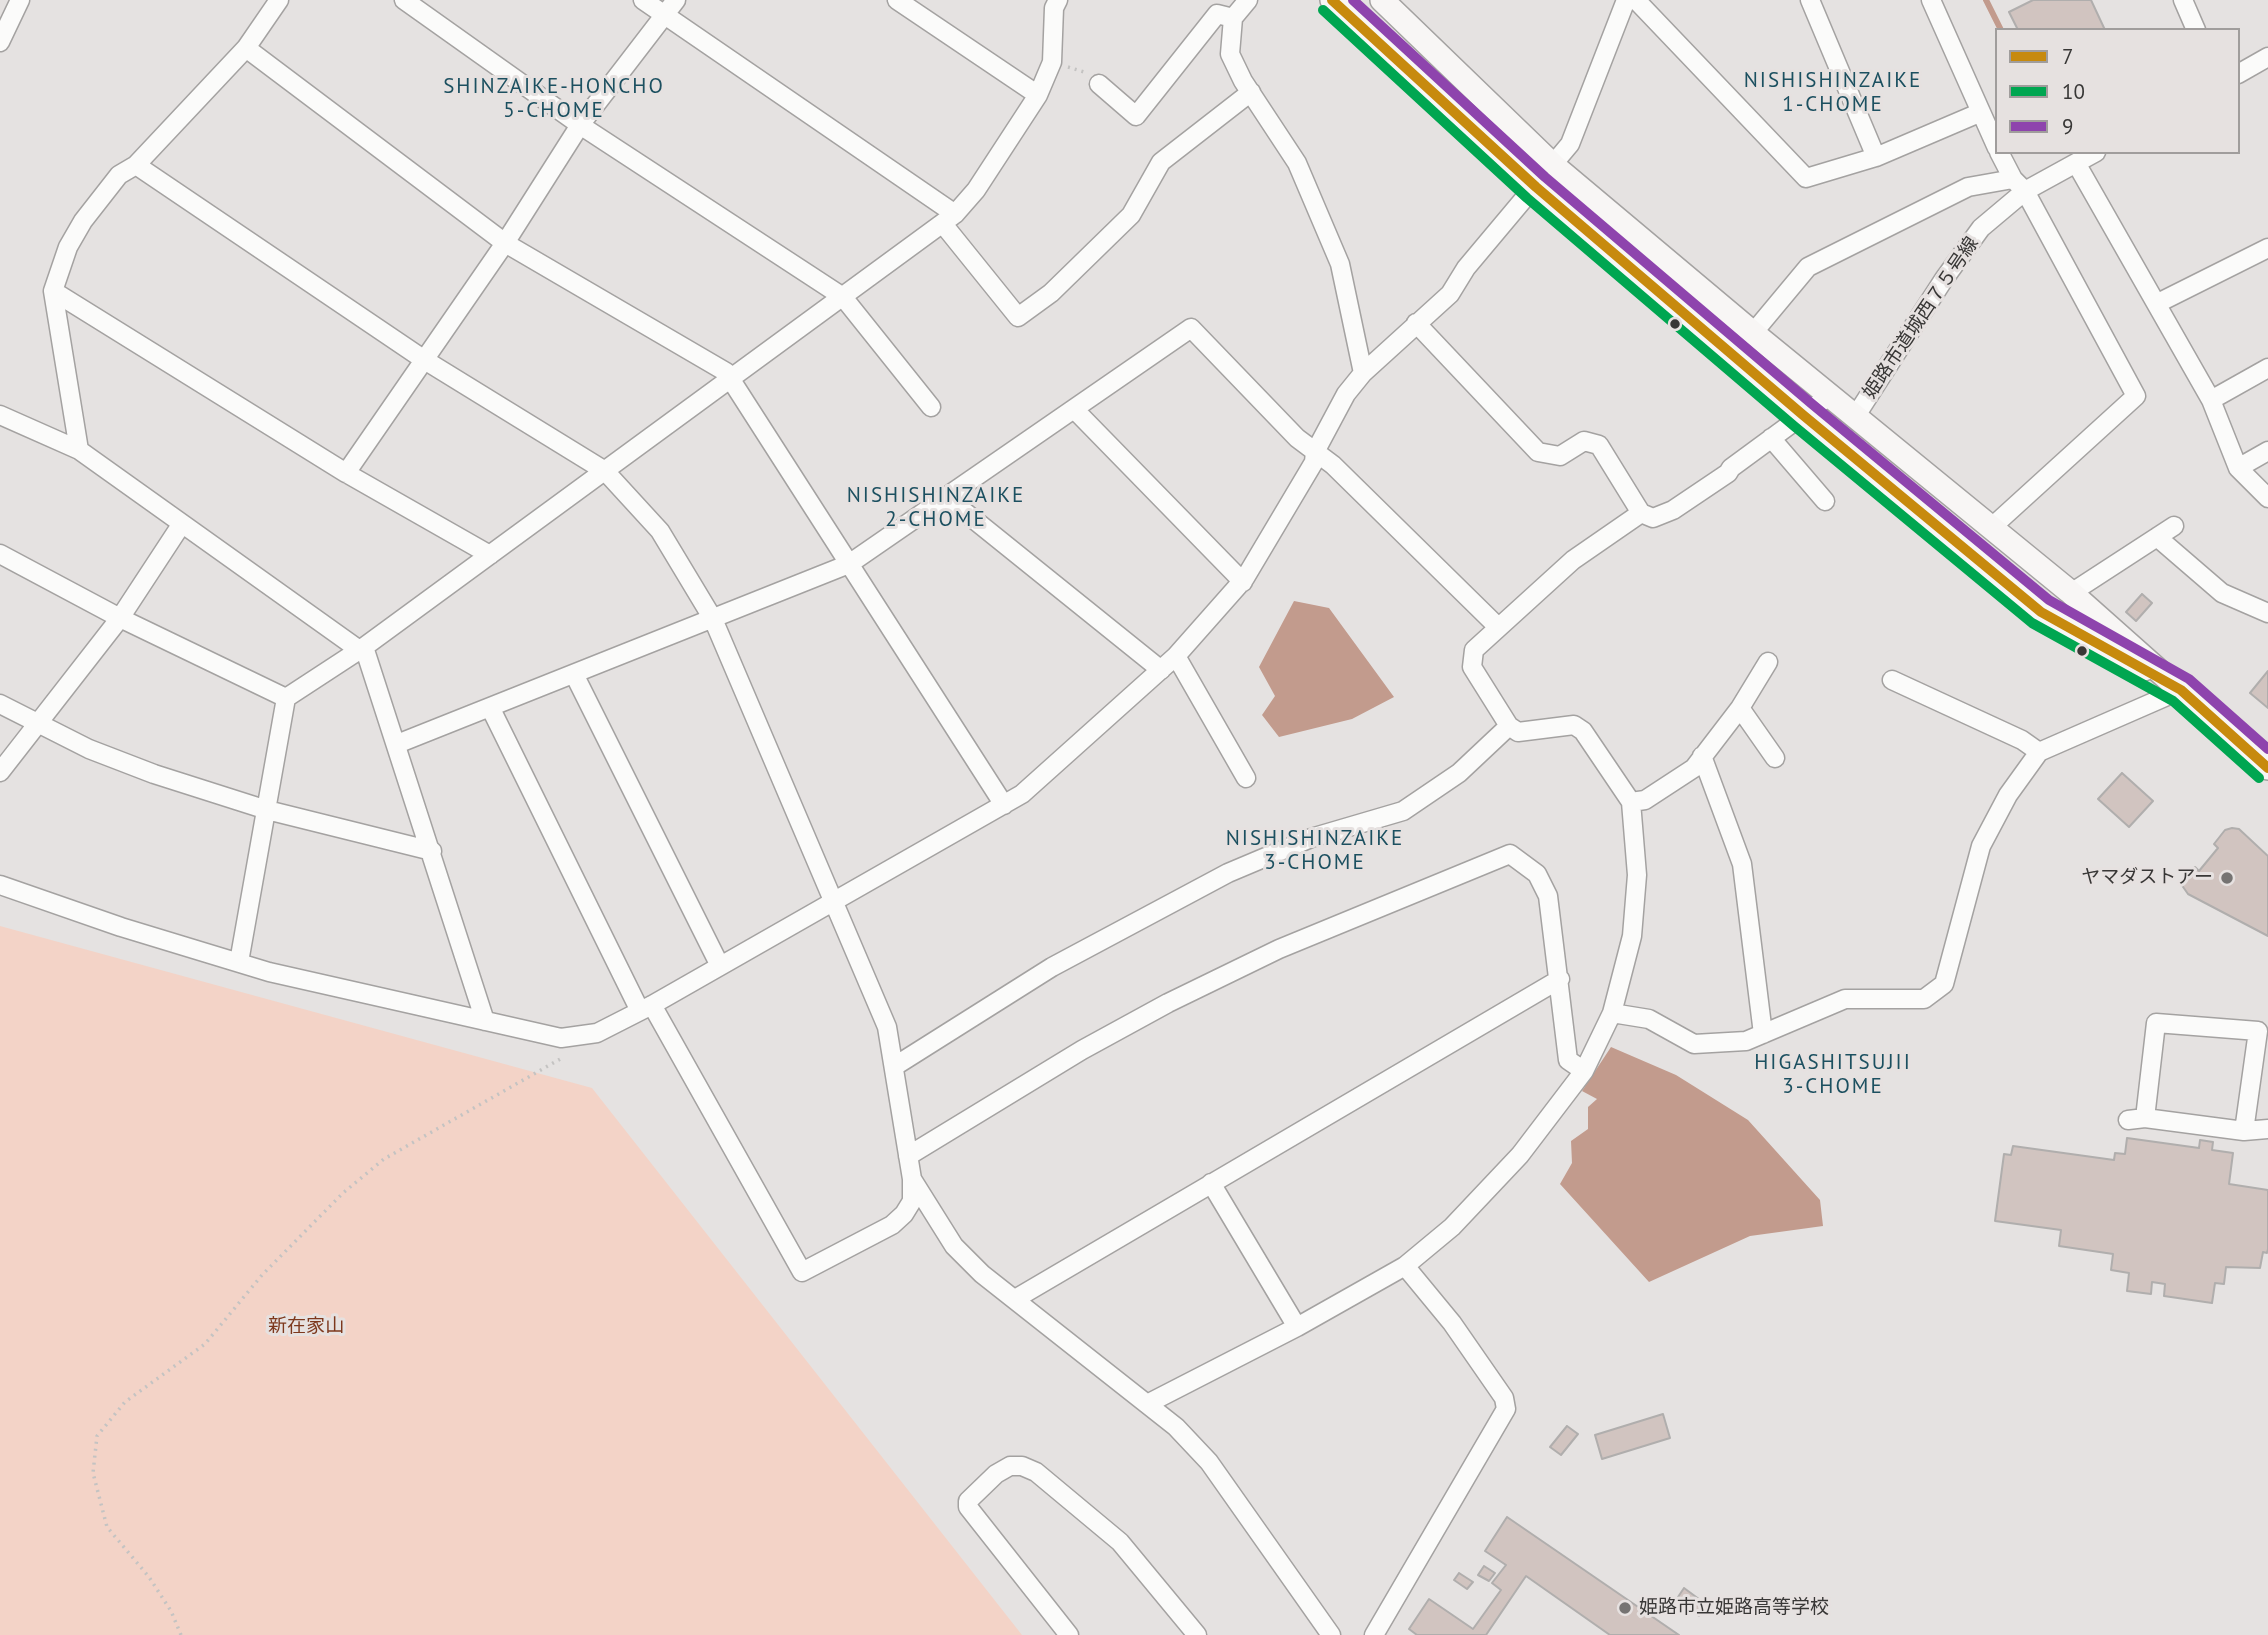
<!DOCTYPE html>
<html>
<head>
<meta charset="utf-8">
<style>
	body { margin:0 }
	#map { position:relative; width:2268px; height:1635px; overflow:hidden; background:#e5e2e1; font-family:"PT Sans",sans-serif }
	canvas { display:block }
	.legend { position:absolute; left:1995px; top:28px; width:245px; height:126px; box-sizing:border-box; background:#e6e1e0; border:2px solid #a09d9c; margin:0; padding:9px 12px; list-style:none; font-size:21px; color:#383736 }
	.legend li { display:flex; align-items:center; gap:14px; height:35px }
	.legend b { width:35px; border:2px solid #a09d9c }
</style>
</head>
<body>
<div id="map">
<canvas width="2268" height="1635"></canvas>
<ul class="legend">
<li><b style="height:9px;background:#c78a0e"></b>7</li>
<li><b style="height:9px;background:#00a651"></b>10</li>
<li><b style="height:9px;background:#8e44ad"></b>9</li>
</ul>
</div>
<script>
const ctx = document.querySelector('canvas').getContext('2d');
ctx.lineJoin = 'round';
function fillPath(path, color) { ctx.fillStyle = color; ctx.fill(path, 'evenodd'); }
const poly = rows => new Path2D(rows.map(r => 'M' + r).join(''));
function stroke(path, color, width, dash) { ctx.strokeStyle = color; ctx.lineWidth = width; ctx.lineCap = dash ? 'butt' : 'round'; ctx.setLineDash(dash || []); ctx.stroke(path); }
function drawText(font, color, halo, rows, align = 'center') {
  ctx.font = font + ' "PT Sans","Noto Sans JP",sans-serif'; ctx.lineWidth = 6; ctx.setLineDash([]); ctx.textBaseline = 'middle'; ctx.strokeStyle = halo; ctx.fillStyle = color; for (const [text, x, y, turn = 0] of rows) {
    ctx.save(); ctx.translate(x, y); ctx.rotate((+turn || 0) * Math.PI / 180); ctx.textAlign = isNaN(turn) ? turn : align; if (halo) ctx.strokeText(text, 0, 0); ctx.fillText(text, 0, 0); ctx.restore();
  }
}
const green = poly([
	[0,926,592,1088,1022,1635,0,1635]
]);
const water = poly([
	[1294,601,1329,608,1394,697,1352,719,1279,737,1262,715,1275,696,1259,667],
	[1611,1047,1676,1075,1748,1120,1820,1200,1823,1226,1750,1236,1649,1282,1560,1184,1572,1163,1571,1141,1588,1129,1588,1107,1597,1099,1582,1091]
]);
const stream = poly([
	[1986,0,2001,30]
]);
const building = poly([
	[2033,0,2091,0,2105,30,2018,30,2009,12,2033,0],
	[2142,594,2152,603,2136,621,2126,612,2142,594],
	[2268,671,2268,708,2250,693,2268,671],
	[2122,773,2153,801,2129,827,2098,799,2122,773],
	[2232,828,2239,829,2268,856,2268,936,2188,894,2181,884,2195,867,2199,871,2218,848,2214,844,2225,830,2232,828],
	[2127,1138,2199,1148,2200,1140,2213,1142,2212,1150,2233,1153,2229,1184,2268,1190,2268,1249,2267,1253,2263,1252,2260,1268,2226,1267,2224,1284,2215,1283,2212,1303,2164,1296,2165,1284,2152,1282,2151,1294,2127,1291,2129,1273,2111,1270,2113,1254,2059,1246,2061,1230,1995,1221,2004,1154,2011,1155,2013,1146,2114,1160,2115,1153,2125,1154,2127,1138],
	[1663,1414,1670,1438,1602,1459,1595,1435,1663,1414],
	[1567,1426,1578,1434,1561,1455,1550,1447,1567,1426],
	[1507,1517,1679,1635,1610,1635,1526,1576,1486,1635,1417,1635,1409,1629,1429,1599,1473,1629,1501,1590,1492,1583,1506,1565,1485,1551,1507,1517],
	[1484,1566,1495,1573,1489,1581,1478,1575,1484,1566],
	[1459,1573,1473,1582,1467,1589,1454,1580,1459,1573],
	[1684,1588,1707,1605,1699,1616,1676,1600,1684,1588]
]);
const path = poly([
	[1068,67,1084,72],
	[181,1635,171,1611,149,1577,107,1527,93,1473,97,1436,125,1402,205,1344,262,1275,343,1193,384,1159,562,1058]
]);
const street = poly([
	[404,0,580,125,843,297,931,407],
	[643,0,955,214],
	[897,0,1038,95],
	[1248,0,1233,18,1230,54,1243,81,1297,163,1340,264,1363,373],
	[1636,0,1806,178,1876,157,1979,113],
	[1810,0,1876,157],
	[1931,0,1997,148],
	[2183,0,2196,30],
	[0,42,20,0],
	[246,48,505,243,726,372,1004,805],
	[2238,74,2268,57],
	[1099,84,1136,116,1217,14,1233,18],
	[2076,163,2211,400,2238,468,2268,498],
	[136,165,423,359,605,471,660,531,713,619,887,1027,912,1179,912,1201,904,1214,892,1225,802,1272,652,1005],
	[943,224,1018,317,1051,293,1131,215,1161,162,1251,92],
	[53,291,346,473,490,555],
	[2158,303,2268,248],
	[1416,323,1538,452,1560,456,1584,441,1599,445,1641,513],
	[1753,333,1808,267,1968,187,2013,179],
	[2211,400,2268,368],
	[1074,409,1243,582],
	[0,415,79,450,358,649],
	[1855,417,1944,279,1981,228,2025,191,2096,152],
	[1771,438,1825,501],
	[79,450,53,291,68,247,83,221,119,175,136,165,246,48,279,0],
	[2238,468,2268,451],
	[346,473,505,243,580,125,676,0],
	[946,497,1161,670],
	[1992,527,2136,396,2025,191,2013,179,1999,152],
	[2157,537,2222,593,2268,613],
	[0,554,120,618,286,698],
	[2071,593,2174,526],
	[364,647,485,1021],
	[1176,656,1246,778],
	[574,674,720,966],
	[1892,680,2022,740,2039,752],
	[0,704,89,749,154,774,267,810,432,851],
	[490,707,640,1011],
	[1740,708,1775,758],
	[397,744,849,564,1191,328,1297,438,1333,465,1497,626],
	[1702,756,1742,864,1763,1034],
	[0,772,120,618,181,525],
	[1631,802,1645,800,1694,768,1740,708,1768,662],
	[0,885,121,927,269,972,561,1038,597,1033,652,1005,1022,794,1176,656,1245,578,1314,462,1315,452,1346,394,1363,373,1450,294,1466,268,1570,144,1626,0],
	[239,962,286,698,364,647,955,214,976,190,1038,95,1052,62,1054,8,1058,0],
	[1612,1013,1649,1019,1694,1044,1746,1041,1845,999,1924,999,1944,984,1981,846,2008,795,2039,752,2181,690],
	[895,1066,1052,967,1228,873,1311,838,1403,811,1459,773,1509,726],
	[2145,1118,2156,1023,2258,1031,2244,1131],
	[2128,1120,2145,1118,2244,1131,2268,1129],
	[908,1156,1082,1050,1168,1003,1279,949,1510,854,1537,874,1548,896,1568,1060,1584,1071],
	[912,1179,954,1246,982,1274,1176,1427,1209,1462,1331,1635],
	[1211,1183,1297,1327],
	[1015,1299,1560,979],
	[1147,1404,1297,1327,1405,1266,1452,1227,1520,1155,1584,1071,1612,1013,1632,936,1637,875,1631,802,1583,731,1574,725,1518,732,1509,726,1472,667,1474,650,1573,560,1641,513,1653,518,1673,510,1728,473,1731,468,1829,396],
	[1069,1635,968,1507,968,1501,996,1474,1010,1466,1022,1466,1036,1472,1120,1542,1197,1635],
	[1374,1635,1506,1409,1504,1398,1452,1323,1405,1266]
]);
const secondary = poly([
	[1332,0,1536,187,1803,415,2041,612,2144,669],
	[1382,0,1554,166,1753,333,2069,591,2268,768]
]);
const bus1 = poly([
	[1332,0,1536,187,1803,415,2041,612,2181,690,2268,768]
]);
const bus2 = poly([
	[1323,10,1527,198,1794,426,2032,623,2173,701,2259,778]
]);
const bus3 = poly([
	[1353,0,1545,177,1812,404,2049,600,2189,679,2268,749]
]);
const markers = [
	[1675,324,6,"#383736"],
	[2082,651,6,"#383736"],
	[2227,878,7,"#757372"],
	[1625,1608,7,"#757372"]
];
const streetNames = [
	["姫路市道城西７５号線",1921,318,-56]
];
const poiNames = [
	["ヤマダストアー",2213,878],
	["姫路市立姫路高等学校",1639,1608,"left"]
];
const parkNames = [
	["新在家山",306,1327]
];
const neighbourhoodNames = [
	["NISHISHINZAIKE",1833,81],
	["1-CHOME",1833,105],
	["SHINZAIKE-HONCHO",554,87],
	["5-CHOME",554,111],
	["NISHISHINZAIKE",936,496],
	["2-CHOME",936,520],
	["NISHISHINZAIKE",1315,839],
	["3-CHOME",1315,863],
	["HIGASHITSUJII",1833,1063],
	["3-CHOME",1833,1087]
];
fillPath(green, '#f3d3c7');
fillPath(water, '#c29b8d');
stroke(stream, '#c29b8d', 6);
fillPath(building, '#d1c4c0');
stroke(building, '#b0aead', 2);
stroke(street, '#a4a2a1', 21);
stroke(secondary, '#a4a2a1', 26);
stroke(path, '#c4c3c2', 3.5, [2, 5]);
stroke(street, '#fbfbfa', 18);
stroke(secondary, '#f8f6f5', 23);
stroke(bus1, '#c78a0e', 10);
stroke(bus2, '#00a651', 10);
stroke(bus3, '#8e44ad', 10);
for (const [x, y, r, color] of markers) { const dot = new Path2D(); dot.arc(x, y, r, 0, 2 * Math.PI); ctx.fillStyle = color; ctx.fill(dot); stroke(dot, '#e6e1e0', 2.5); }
drawText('19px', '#383736', '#e6e1e0', streetNames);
drawText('19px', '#383736', '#e6e1e0', poiNames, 'right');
drawText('19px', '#7d381d', '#e6e1e0', parkNames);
ctx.letterSpacing = '2px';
drawText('21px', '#1c5060', '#e6e1e0', neighbourhoodNames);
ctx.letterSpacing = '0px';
</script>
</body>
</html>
